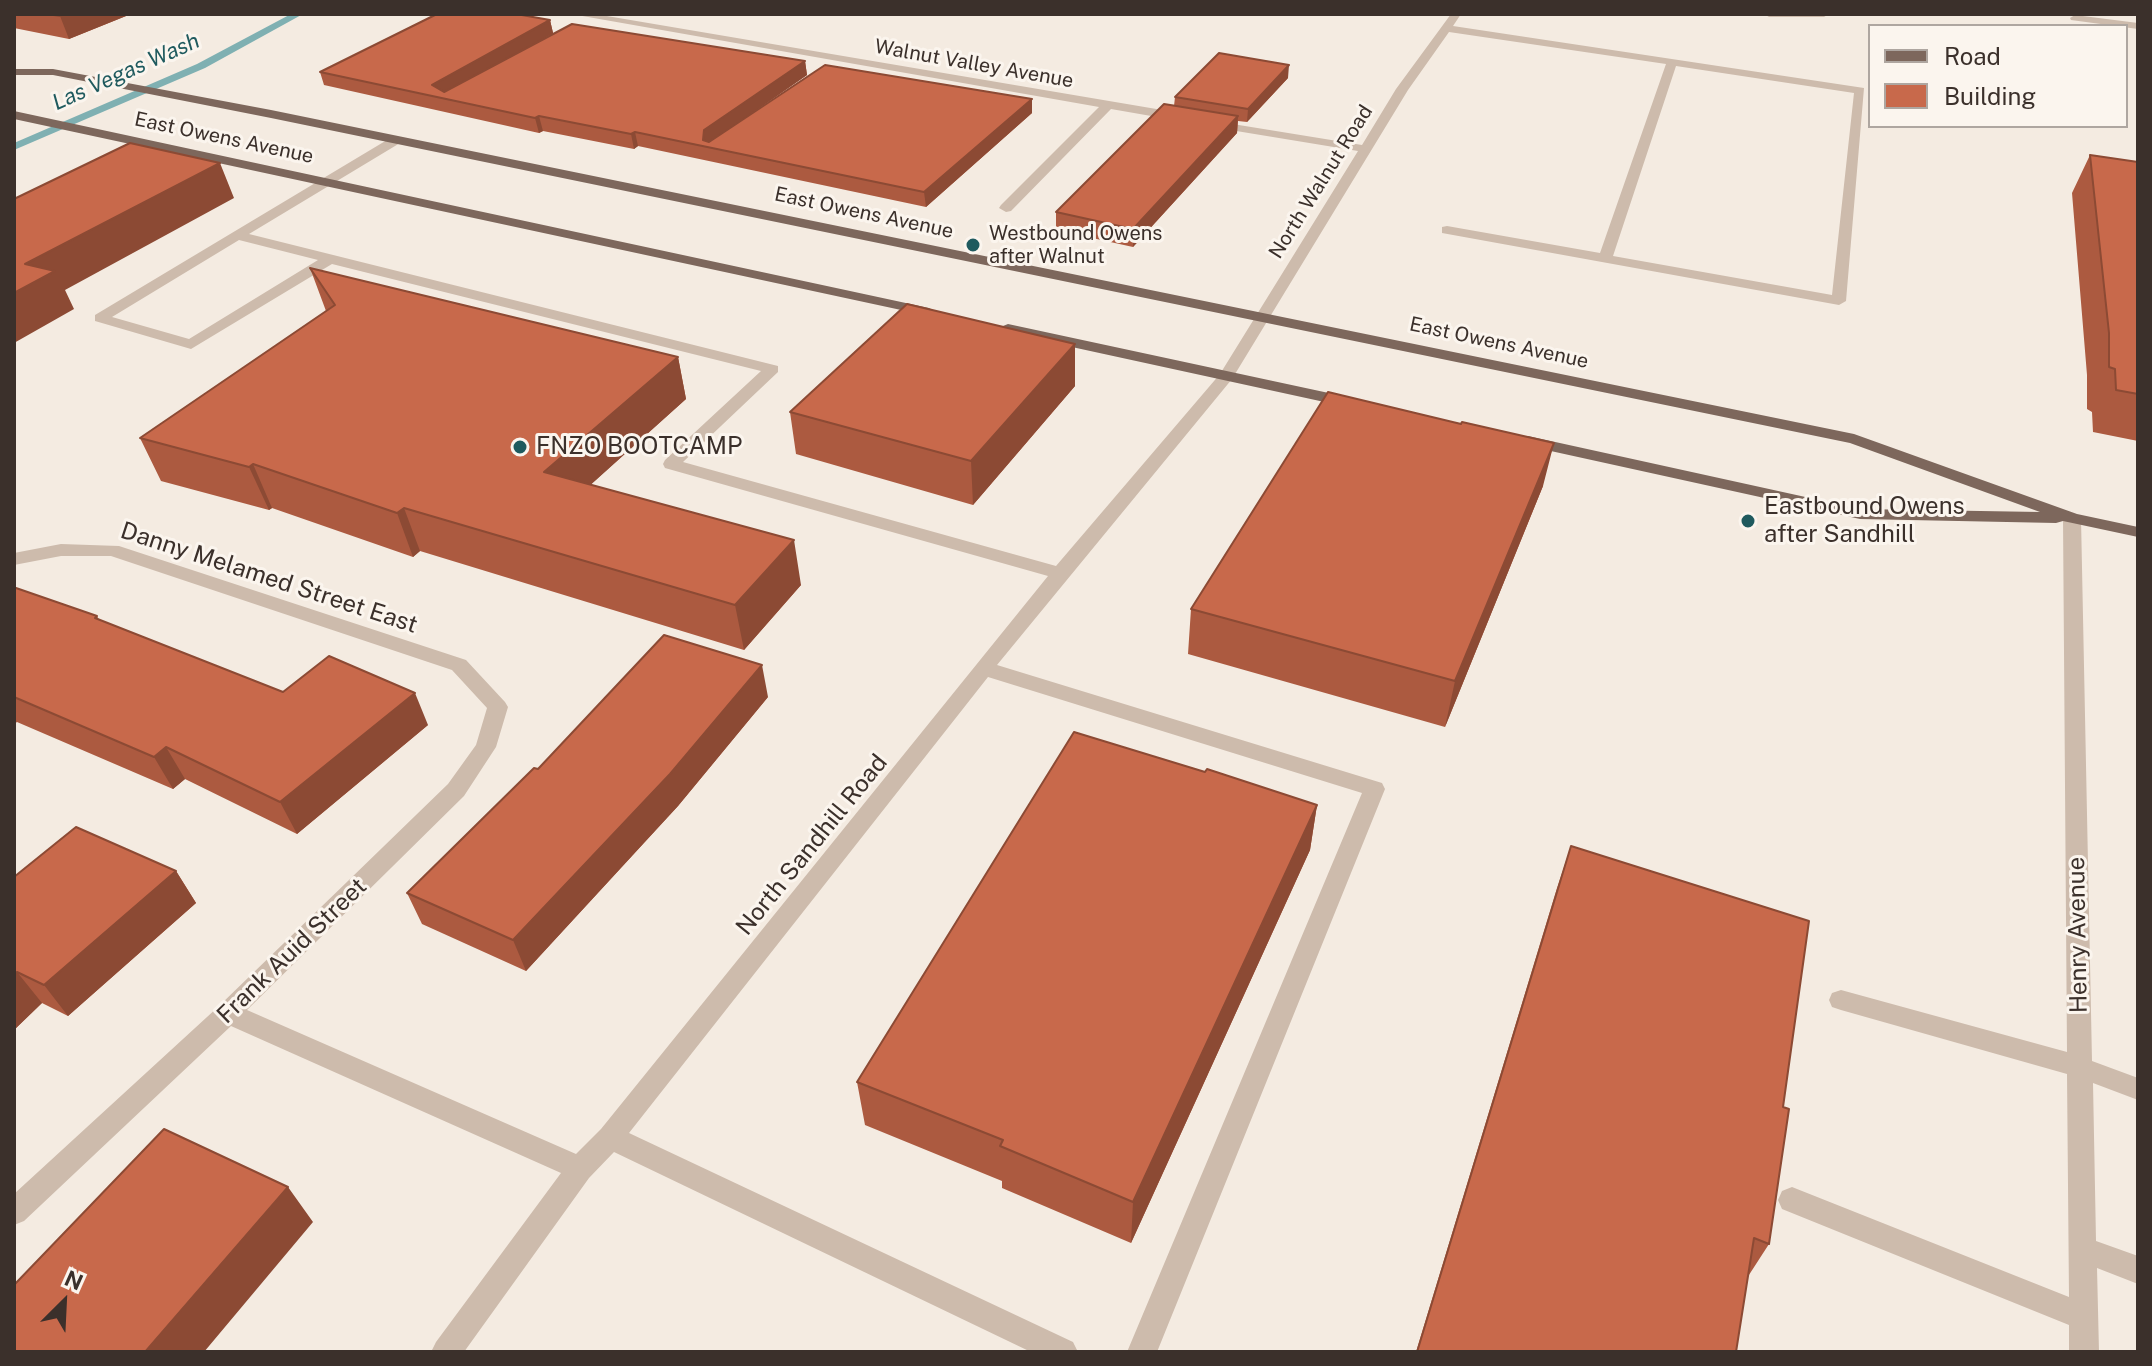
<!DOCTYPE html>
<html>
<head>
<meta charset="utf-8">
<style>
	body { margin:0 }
	#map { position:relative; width:2152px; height:1366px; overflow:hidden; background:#f4ebe1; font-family:"Public Sans",sans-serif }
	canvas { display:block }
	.frame { position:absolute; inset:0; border:16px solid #3b302b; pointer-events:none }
	.legend { position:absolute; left:1868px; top:24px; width:260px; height:104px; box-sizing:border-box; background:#fbf5ee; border:2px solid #aea6a0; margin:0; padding:10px 14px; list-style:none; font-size:24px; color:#3b302b }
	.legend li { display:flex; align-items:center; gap:16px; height:40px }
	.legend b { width:40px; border:2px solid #aea6a0 }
	.north { position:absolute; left:24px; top:1262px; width:80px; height:80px; -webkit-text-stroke:6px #fbf5ee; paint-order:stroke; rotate:24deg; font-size:22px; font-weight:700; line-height:32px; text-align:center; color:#3b302b }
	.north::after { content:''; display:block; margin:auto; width:28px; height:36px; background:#3b302b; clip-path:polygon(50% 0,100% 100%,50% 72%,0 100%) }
</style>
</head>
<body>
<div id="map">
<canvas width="2152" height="1366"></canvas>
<div class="frame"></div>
<ul class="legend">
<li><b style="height:10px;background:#7d675c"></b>Road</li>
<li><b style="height:22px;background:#c8694b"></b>Building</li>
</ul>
<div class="north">N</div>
</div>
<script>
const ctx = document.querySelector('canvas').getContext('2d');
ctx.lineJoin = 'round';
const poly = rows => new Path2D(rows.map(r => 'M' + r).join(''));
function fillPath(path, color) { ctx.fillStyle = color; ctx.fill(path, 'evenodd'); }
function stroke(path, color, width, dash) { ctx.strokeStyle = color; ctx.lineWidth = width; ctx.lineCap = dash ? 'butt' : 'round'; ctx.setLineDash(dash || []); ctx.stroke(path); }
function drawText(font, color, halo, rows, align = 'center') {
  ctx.font = font + ' "Public Sans",sans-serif'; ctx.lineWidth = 6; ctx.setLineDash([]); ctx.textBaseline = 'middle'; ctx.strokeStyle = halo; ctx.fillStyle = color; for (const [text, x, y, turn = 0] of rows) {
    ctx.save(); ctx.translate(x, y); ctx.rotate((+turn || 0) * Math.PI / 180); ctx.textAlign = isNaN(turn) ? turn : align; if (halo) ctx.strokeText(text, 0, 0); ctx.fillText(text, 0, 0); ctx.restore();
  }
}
const stream = poly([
	[291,14,303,14,205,68,14,150,14,143,197,64,291,14]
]);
const minor = poly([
	[571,14,595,14,1180,113,1186,117,1180,121,1111,109,1011,211,1006,212,999,208,1001,205,1099,107,571,14],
	[1451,14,1461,14,1453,26,1864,88,1846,301,1839,305,1442,233,1442,227,1447,226,1600,253,1666,64,1449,32,1408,90,1232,379,997,665,1382,783,1385,789,1157,1352,1127,1352,1362,793,988,677,629,1133,1073,1342,1078,1352,1031,1352,614,1152,589,1178,464,1352,431,1352,436,1342,561,1173,231,1026,24,1221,14,1225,14,1194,219,1006,448,784,476,745,487,708,452,670,111,556,61,556,14,565,14,553,61,544,119,546,466,660,505,702,508,707,496,747,464,796,247,1010,576,1154,601,1129,1048,576,665,468,663,464,665,460,761,371,332,264,191,349,95,321,95,315,392,137,400,137,400,143,249,234,778,366,778,372,683,462,1056,566,1220,374,1358,151,1212,127,1208,126,1208,120,1362,145,1396,89,1451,14],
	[1676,66,1854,93,1832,295,1613,256,1676,66],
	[239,240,318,260,189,339,112,317,239,240],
	[1764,14,1829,14,1824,17,1769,17,1764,14],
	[2075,15,2138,23,2138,29,2071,20,2070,18,2075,15],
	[2072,513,2081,518,2092,1061,2138,1078,2138,1100,2093,1083,2096,1241,2138,1256,2138,1284,2097,1268,2099,1352,2069,1352,2069,1325,1782,1209,1778,1200,1782,1191,1792,1187,2069,1297,2067,1074,1841,1010,1832,1007,1829,1000,1832,993,1841,990,2067,1052,2063,518,2072,513]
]);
const major = poly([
	[14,69,53,69,271,110,1854,434,2077,514,2138,527,2138,537,2063,521,2056,523,1860,519,1528,446,1520,441,1528,436,1860,509,2040,512,1850,443,271,118,53,75,14,75,14,69],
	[14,111,929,308,936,312,929,316,14,119,14,111],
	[1008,324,1352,398,1360,403,1352,408,1003,332,1003,326,1008,324]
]);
const wall = poly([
	[14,14,131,14,69,39,14,28],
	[550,20,553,33,805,61,807,75,725,132,1032,113,926,207,638,146,634,149,543,131,539,133,324,85,320,72],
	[1288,78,1247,122,1238,121,1237,133,1133,247,1056,230,1056,212,1174,106,1175,97],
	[2090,155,2138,162,2138,441,2093,432,2092,412,2087,409,2087,375,2072,193],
	[310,268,678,357,686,399,590,485,801,585,744,650,420,551,413,557,272,508,269,510,161,481,140,438,326,311],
	[1075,386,973,505,796,454,790,412],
	[1461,424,1543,486,1445,727,1188,654,1191,609],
	[14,589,97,616,99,620,283,692,428,725,297,834,185,779,173,789,17,722,14,724],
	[768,697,678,806,526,971,422,924,407,893,538,769],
	[1317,805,1310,850,1131,1243,1002,1188,1002,1181,865,1125,857,1082],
	[1571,846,1783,1107,1769,1244,1747,1278,1736,1352,1416,1352,1557,888],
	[176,871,196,903,68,1016,42,1003,14,1030,14,877]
]);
const shadedWall = poly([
	[66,14,131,14,69,39,60,16],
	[550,20,553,33,439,98,432,85],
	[805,61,807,75,706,145,703,140,704,130],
	[1289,65,1288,78,1247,122,1248,109],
	[1032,99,1032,113,926,207,924,192],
	[539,116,543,131,539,133,535,118],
	[1238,116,1237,133,1133,247,1133,229],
	[635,132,638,146,634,149,631,134],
	[220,163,234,198,65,290,74,309,14,343,14,293,25,264],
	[1075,344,1075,386,973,505,971,461],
	[678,357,686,399,556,516,544,472],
	[1554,443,1543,486,1445,727,1455,681],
	[253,464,272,508,269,510,249,467],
	[404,508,420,551,413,557,397,513],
	[794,540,801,585,744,650,735,605],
	[762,665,768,697,678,806,526,971,513,940],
	[415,693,428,725,297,834,280,802],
	[166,747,185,779,173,789,154,757],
	[1317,805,1310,850,1131,1243,1133,1202],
	[176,871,196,903,68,1016,44,985],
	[17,972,42,1003,14,1030,14,975],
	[288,1187,313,1222,204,1352,145,1352]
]);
const building = poly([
	[47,14,66,14,60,16,47,14],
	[437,14,516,14,550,20,432,85,444,92,572,24,805,61,704,130,703,140,709,142,825,65,1032,99,924,192,635,132,631,134,539,116,535,118,320,72,437,14],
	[1219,53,1289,65,1248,109,1175,97,1219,53],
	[1164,104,1238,116,1133,229,1056,212,1164,104],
	[130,143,220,163,25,264,55,271,14,293,14,199,130,143],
	[2090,155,2138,162,2138,394,2116,390,2115,369,2109,367,2109,333,2090,155],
	[310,268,678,357,544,472,794,540,735,605,404,508,397,513,253,464,249,467,140,438,335,305,310,268],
	[907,304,1075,344,971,461,790,412,907,304],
	[1328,392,1461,424,1462,422,1554,443,1455,681,1191,609,1328,392],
	[16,588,97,616,95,618,283,692,329,656,415,693,280,802,166,747,154,757,14,697,14,589,16,588],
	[664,635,762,665,670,774,513,940,407,893,534,768,538,769,664,635],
	[1074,732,1205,772,1207,769,1317,805,1133,1202,1000,1146,1003,1140,857,1082,1074,732],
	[76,827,176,871,44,985,17,972,14,975,14,877,76,827],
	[1571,846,1809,921,1783,1107,1789,1109,1769,1244,1754,1238,1736,1352,1417,1352,1571,846],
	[164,1129,288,1187,145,1352,14,1352,14,1285,164,1129]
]);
const markers = [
	[973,245,8,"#1f5a5e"],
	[520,447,8,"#1f5a5e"],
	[1748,521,8,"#1f5a5e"]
];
const farStreetnames = [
	["Walnut Valley Avenue",974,64,10],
	["East Owens Avenue",224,138,12],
	["North Walnut Road",1321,182,-58],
	["East Owens Avenue",864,213,12],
	["East Owens Avenue",1499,343,12]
];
const farPoinames = [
	["Westbound Owens",989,234],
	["after Walnut",989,257]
];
const farWaternames = [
	["Las Vegas Wash",126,72,-24]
];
const poiNames = [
	["FNZO BOOTCAMP",536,447],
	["Eastbound Owens",1764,507],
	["after Sandhill",1764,535]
];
const streetNames = [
	["Danny Melamed Street East",269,578,18],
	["North Sandhill Road",812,845,-51],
	["Henry Avenue",2078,935,-91],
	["Frank Auid Street",292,951,-44]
];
fillPath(stream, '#7fb0b2');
fillPath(minor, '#cdbbac');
fillPath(major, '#7d675c');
fillPath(wall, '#ac5a40');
fillPath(shadedWall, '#8c4a34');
fillPath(building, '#c8694b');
stroke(building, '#8c4a34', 2);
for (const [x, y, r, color] of markers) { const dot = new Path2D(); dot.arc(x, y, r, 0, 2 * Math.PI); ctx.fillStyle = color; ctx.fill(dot); stroke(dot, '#fbf5ee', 3); }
drawText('20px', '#3b302b', '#fbf5ee', farStreetnames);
drawText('20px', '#3b302b', '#fbf5ee', farPoinames, 'left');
drawText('italic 22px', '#1f5a5e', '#fbf5ee', farWaternames);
drawText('24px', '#3b302b', '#fbf5ee', poiNames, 'left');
drawText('24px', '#3b302b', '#fbf5ee', streetNames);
</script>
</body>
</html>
